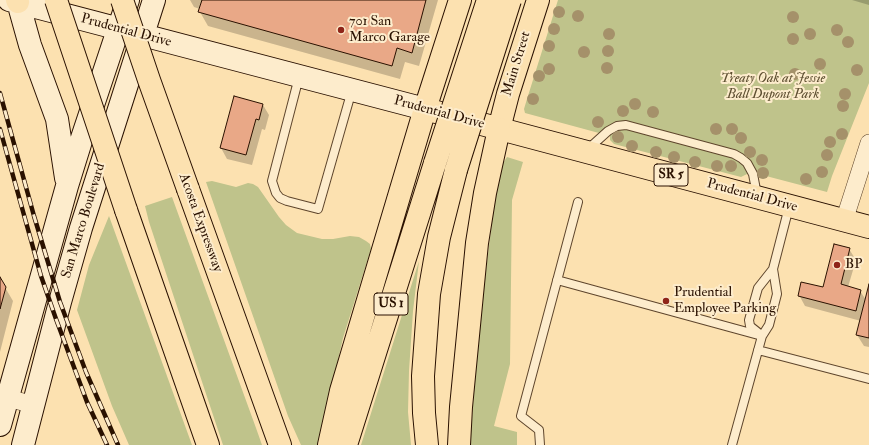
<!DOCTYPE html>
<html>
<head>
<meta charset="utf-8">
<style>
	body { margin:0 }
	canvas { display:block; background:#fce1b0 }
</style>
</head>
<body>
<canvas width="869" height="445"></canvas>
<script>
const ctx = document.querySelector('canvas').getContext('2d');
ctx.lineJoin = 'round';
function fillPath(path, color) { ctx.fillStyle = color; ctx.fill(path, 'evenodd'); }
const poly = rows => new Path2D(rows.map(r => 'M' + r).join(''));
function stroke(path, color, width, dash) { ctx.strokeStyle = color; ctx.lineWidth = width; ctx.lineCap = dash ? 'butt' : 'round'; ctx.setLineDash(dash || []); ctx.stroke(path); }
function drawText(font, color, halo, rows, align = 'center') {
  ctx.font = font + ' "IM FELL Double Pica",serif'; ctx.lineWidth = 4; ctx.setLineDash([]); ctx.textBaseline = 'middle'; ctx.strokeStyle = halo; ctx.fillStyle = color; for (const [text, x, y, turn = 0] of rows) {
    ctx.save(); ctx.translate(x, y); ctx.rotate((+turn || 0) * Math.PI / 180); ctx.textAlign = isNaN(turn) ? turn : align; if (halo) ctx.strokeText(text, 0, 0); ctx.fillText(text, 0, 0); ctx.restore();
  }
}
const green = poly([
	[558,0,869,0,869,83,832,176,827,192,747,171,747,174,741,177,614,144,610,140,610,136,525,113,524,109,527,99],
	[507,157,523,162,512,200,510,364,494,426,517,432,517,445,470,445,474,392,472,384,496,189,501,166],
	[212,181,236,187,248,183,253,184,258,187,279,217,286,225,297,233,322,239,333,239,350,236,359,237,366,241,370,244,371,249,343,338,319,445,301,445,288,416,206,182],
	[172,197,256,428,262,445,223,445,149,222,145,206],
	[109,216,192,445,129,445,112,406,77,310,89,265],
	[419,261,413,311,409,371,408,412,411,445,361,445]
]);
const shadow = poly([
	[190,0,438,0,419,66,405,62,400,79,208,26,200,12,200,9,194,7],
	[852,0,869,0,869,5],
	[263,105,269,115,265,130,262,129,252,165,227,159,221,148],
	[849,249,856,260,848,287,860,291,866,300,869,288,869,347,864,346,857,335,861,321,805,306,799,295,823,289],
	[0,279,13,301,0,352]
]);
const building = poly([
	[202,0,426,0,412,53,397,48,392,66,198,12,202,0],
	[234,96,263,104,259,120,256,119,246,155,220,148,234,96],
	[834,244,850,248,841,284,861,290,856,311,798,296,801,282,823,287,834,244],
	[0,277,6,287,0,309,0,277],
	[869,284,869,338,856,335,869,284]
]);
const service = poly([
	[299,77,272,181,276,193,280,198,287,201,318,209,352,90],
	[587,150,608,131,617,126,626,125,734,154,741,158,747,163,753,174,757,195],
	[557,280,762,336],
	[760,334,750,326,749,320,758,288,773,269],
	[758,350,869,379],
	[540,445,539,430,521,416,578,202],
	[732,445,762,336,769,325,777,294,773,269,789,207]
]);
const minor = poly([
	[844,221,869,143],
	[0,396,34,405]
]);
const secondary = poly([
	[9,0,425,109],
	[18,2,30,45,57,119,66,178],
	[0,425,67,186,81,141,128,0],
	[23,445,60,302,81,228,154,0]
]);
const primary = poly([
	[460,0,425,109,869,227],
	[499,129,508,94,538,0]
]);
const motorway = poly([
	[17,0,18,2],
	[188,189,280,445],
	[126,210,208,445],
	[329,445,341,391,425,109],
	[346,445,435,163],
	[427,445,424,413,423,376,429,294,439,237,456,170],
	[459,445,461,407,477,243,485,193,499,129]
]);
const rail = poly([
	[0,93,34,216,60,302,86,372,118,445],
	[0,129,41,276,56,319,87,402,107,445]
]);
const motorwayBridge = poly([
	[56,0,126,210],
	[122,0,149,80,188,189],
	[435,163,488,0],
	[456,170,510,0]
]);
const trees = [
	[559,12],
	[578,16],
	[793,17],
	[554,29],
	[837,30],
	[609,34],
	[810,34],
	[793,39],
	[848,42],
	[549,46],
	[608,51],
	[584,52],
	[820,64],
	[607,68],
	[549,69],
	[857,70],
	[795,74],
	[539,76],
	[845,94],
	[533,99],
	[635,104],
	[843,106],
	[623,111],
	[653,112],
	[598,122],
	[716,129],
	[732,129],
	[842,134],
	[618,137],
	[741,138],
	[830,142],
	[632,146],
	[656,152],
	[750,152],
	[827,155],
	[674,157],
	[762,160],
	[695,162],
	[717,166],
	[731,166],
	[822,172],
	[763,173],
	[806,179]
];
const markers = [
	[341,30,4,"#8f2418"],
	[837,265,4,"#8f2418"],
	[666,301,4,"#8f2418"]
];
const shields = [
	[671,175,34],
	[391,304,34]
];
const shieldNames = [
	["SR 5",671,175],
	["US 1",391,304]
];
const poiNames = [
	["701 San",349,22],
	["Marco Garage",349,38],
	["BP",845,265],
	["Prudential",674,293],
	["Employee Parking",674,309]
];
const streetNames = [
	["Prudential Drive",126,31,15],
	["Main Street",517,64,-73],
	["Prudential Drive",439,113,15],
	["Prudential Drive",752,196,15],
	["San Marco Boulevard",84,221,-73],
	["Acosta Expressway",200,223,70]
];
const parkNames = [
	["Treaty Oak at Jessie",773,79],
	["Ball Dupont Park",773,95]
];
fillPath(green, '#bfc38b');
fillPath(shadow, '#0003');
fillPath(building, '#e9a887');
stroke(building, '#2a1100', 1);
stroke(service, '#5e452c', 10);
stroke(minor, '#5e452c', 18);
stroke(secondary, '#2a1100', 24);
stroke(primary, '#2a1100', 24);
stroke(motorway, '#2a1100', 24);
stroke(service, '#fdeccc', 8);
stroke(minor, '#fdeccc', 17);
stroke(secondary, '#fdeccc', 22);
stroke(primary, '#fce1b0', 22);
stroke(motorway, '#fce1b0', 22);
stroke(rail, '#2a1100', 4.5);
stroke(rail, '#fdeccc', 3, [9]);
stroke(motorwayBridge, '#2a1100', 24, []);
stroke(motorwayBridge, '#fce1b0', 22);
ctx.fillStyle = '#a5916a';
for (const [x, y] of trees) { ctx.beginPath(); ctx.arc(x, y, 6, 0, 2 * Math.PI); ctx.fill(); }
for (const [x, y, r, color] of markers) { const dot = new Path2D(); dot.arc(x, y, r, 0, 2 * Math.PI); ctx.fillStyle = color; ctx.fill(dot); stroke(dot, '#fdeccc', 1.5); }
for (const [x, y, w] of shields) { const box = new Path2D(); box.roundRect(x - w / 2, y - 11, w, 22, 3); ctx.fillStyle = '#fdeccc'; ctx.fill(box); stroke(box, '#2a1100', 1); }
drawText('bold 13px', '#2a1100', null, shieldNames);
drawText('14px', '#2a1100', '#fdeccc', poiNames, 'left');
drawText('14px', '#2a1100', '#fdeccc', streetNames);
drawText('italic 14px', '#5e4f31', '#fdeccc', parkNames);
</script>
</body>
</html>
